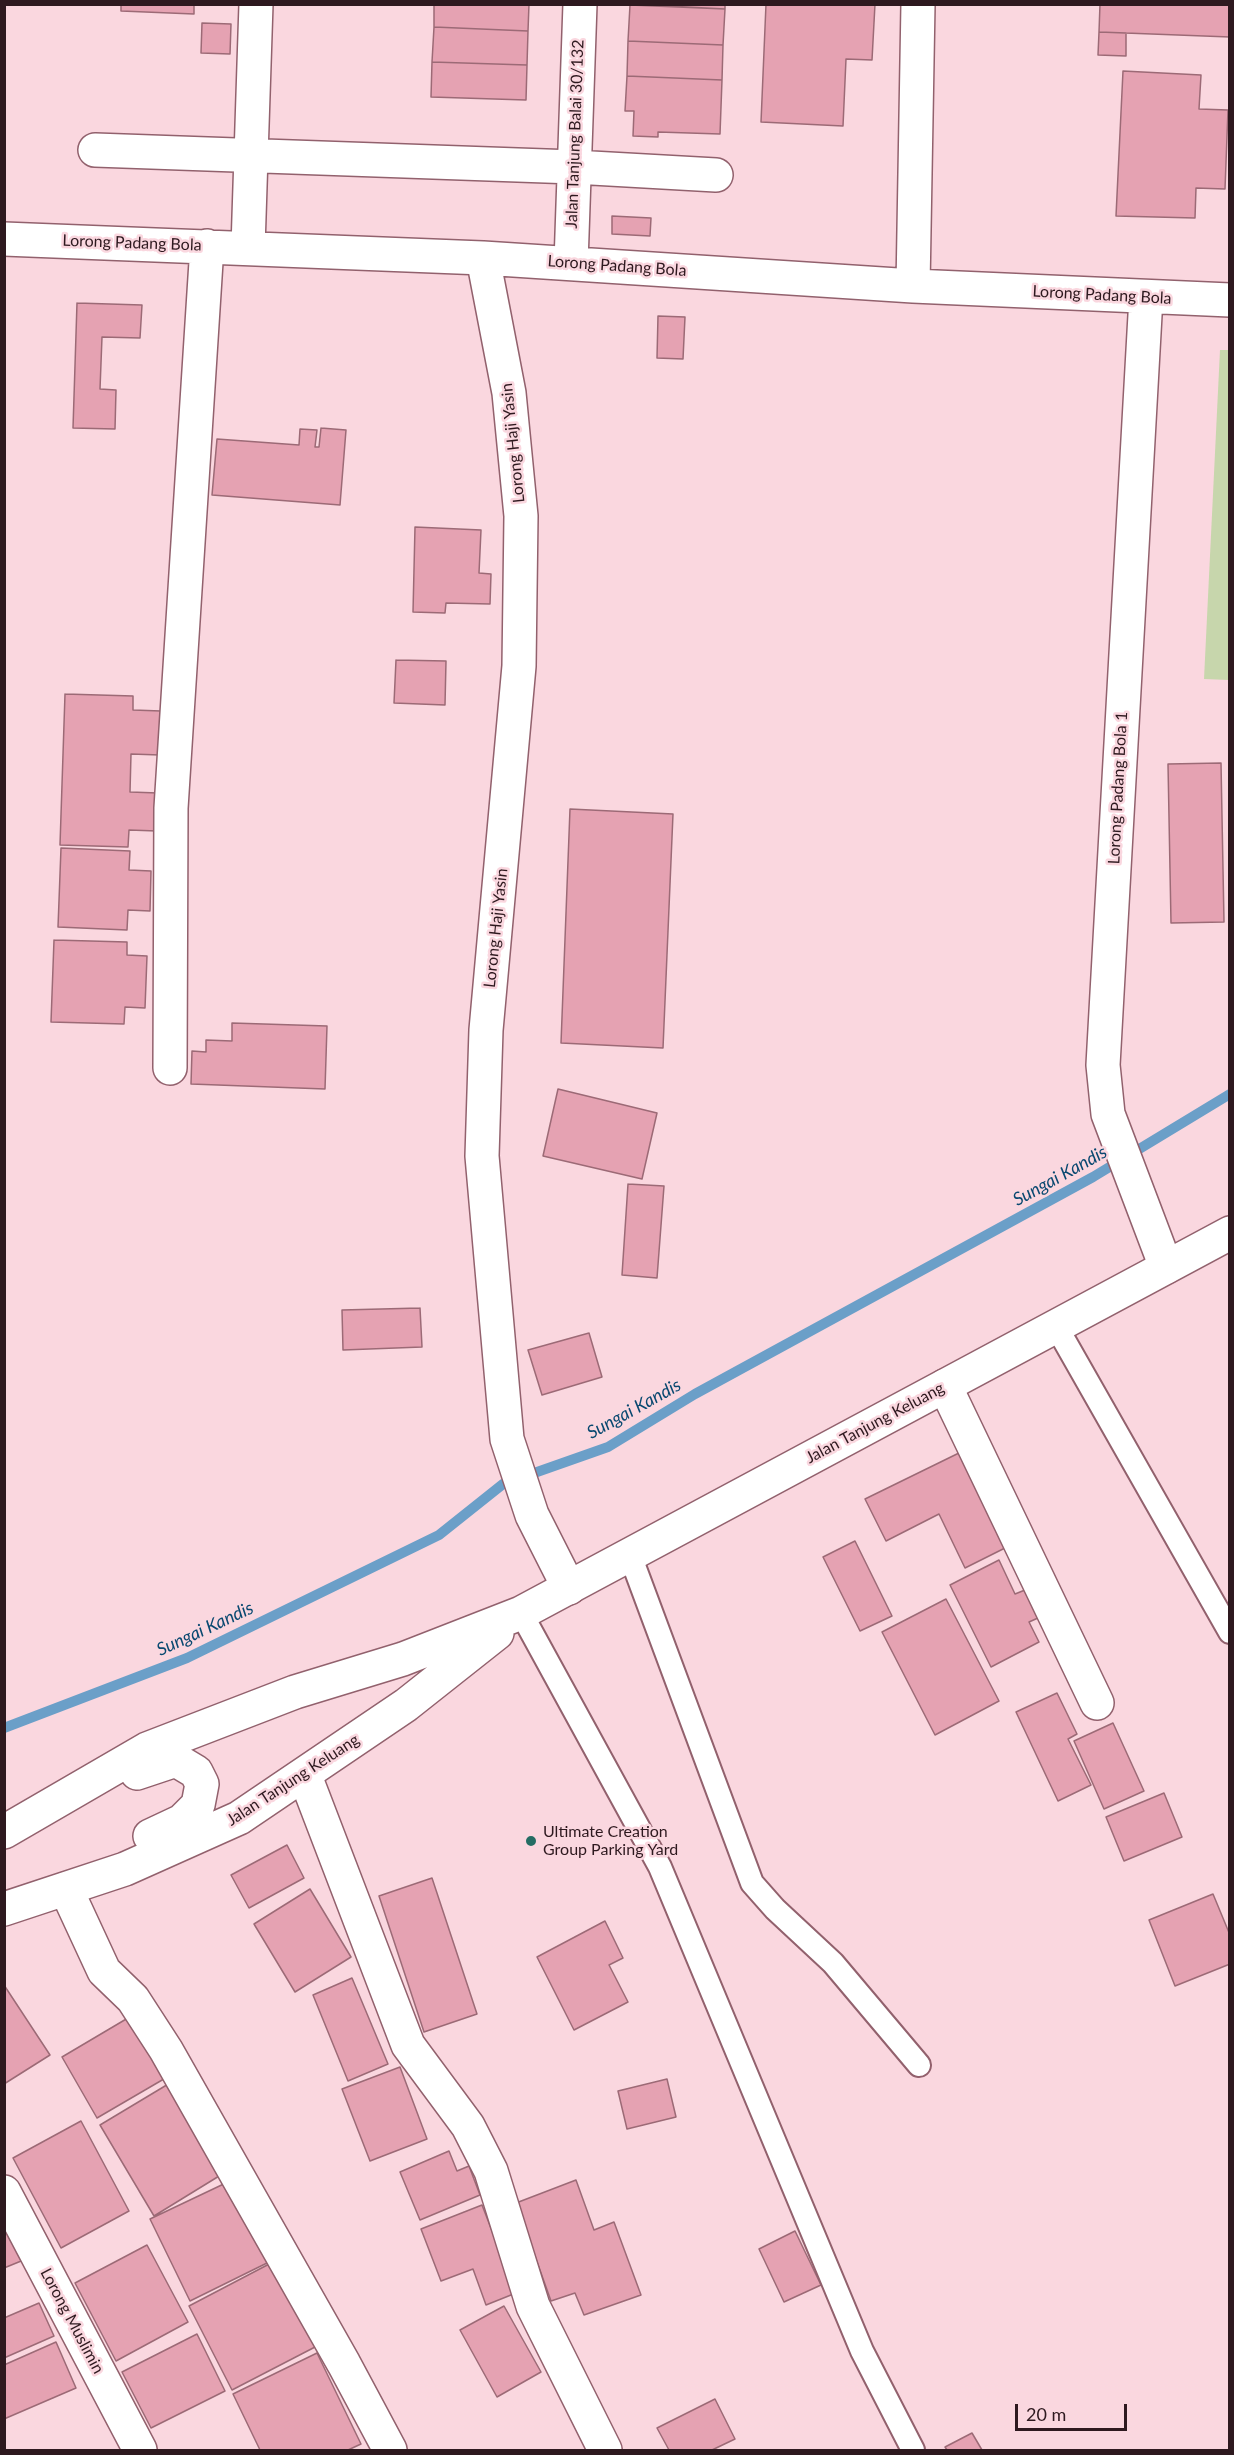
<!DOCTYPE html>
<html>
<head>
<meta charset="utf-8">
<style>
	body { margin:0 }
	#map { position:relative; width:1234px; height:2455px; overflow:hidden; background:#fad7df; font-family:Lato,sans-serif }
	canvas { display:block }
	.frame { position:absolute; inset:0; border:6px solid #2e191f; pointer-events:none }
	.scale { position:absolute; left:1015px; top:2404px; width:112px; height:27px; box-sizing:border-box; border:3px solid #2e191f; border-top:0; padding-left:8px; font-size:18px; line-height:21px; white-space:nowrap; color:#2e191f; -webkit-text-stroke:4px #fad7df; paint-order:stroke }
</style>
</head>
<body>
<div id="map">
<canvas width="1234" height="2455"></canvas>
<div class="frame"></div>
<div class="scale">20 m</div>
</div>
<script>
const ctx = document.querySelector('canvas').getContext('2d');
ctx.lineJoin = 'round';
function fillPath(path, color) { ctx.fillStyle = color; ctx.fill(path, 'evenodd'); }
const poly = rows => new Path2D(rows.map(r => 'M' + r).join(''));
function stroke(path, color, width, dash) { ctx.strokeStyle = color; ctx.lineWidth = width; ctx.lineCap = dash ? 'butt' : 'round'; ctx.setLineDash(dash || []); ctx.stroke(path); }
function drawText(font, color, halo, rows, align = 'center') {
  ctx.font = font + ' Lato,sans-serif'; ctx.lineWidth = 5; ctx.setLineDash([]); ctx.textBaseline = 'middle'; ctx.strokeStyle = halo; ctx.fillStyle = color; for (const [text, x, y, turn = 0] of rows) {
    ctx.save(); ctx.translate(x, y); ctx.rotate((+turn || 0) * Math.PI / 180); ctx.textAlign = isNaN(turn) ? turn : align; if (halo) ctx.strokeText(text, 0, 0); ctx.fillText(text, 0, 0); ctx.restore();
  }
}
const green = poly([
	[1220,350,1230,350,1229,680,1204,679]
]);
const stream = poly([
	[4,1728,187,1658,439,1535,503,1484,608,1447,695,1394,1093,1177,1230,1094]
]);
const building = poly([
	[121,4,194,4,194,14,121,11,121,4],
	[434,4,529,4,528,31,434,27,434,4],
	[630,4,725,4,725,9,630,4],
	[766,4,875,4,872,60,846,59,843,126,761,122,766,4],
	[1100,4,1230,4,1230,37,1099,32,1100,4],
	[630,5,725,9,723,45,628,41,630,5],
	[202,23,231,24,230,54,201,53,202,23],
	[434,27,528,31,527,65,432,62,434,27],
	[1099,32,1126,33,1126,56,1098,55,1099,32],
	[628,41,723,45,722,80,627,76,628,41],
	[432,62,527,65,526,100,431,97,432,62],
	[1123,71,1201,75,1199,109,1228,110,1225,189,1196,188,1195,218,1116,216,1123,71],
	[627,76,722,80,720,134,658,132,658,137,633,136,634,111,625,111,627,76],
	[612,216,651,218,650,236,612,234,612,216],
	[77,303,142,305,140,338,102,337,100,389,116,390,115,429,73,428,77,303],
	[658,316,685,317,683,359,657,358,658,316],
	[321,428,346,430,340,505,212,495,217,439,299,445,300,429,317,430,315,447,319,447,321,428],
	[415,527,481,530,479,573,491,574,490,604,446,603,445,613,413,612,415,527],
	[396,660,446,661,445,705,394,703,396,660],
	[65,694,133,696,133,710,161,711,160,755,131,754,130,792,158,793,157,831,129,830,128,847,60,845,65,694],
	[1221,763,1224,922,1171,923,1168,764,1221,763],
	[570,809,673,814,663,1048,561,1043,570,809],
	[61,848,130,851,129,870,151,871,150,911,128,910,127,930,58,927,61,848],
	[54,940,127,942,127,955,147,956,145,1008,125,1007,124,1024,51,1022,54,940],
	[232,1023,327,1026,325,1089,191,1084,192,1051,206,1052,206,1040,232,1041,232,1023],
	[558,1089,657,1113,642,1179,543,1156,558,1089],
	[628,1184,664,1186,657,1278,622,1275,628,1184],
	[420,1308,422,1347,343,1350,342,1310,420,1308],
	[589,1333,602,1377,542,1395,528,1350,589,1333],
	[961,1452,1007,1547,965,1568,939,1514,886,1541,865,1499,961,1452],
	[855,1541,892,1616,860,1631,823,1557,855,1541],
	[999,1560,1015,1594,1025,1590,1038,1618,1029,1622,1039,1642,991,1667,950,1585,999,1560],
	[946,1599,999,1701,935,1735,882,1632,946,1599],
	[1057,1693,1077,1734,1068,1739,1091,1785,1058,1801,1016,1712,1057,1693],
	[1113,1723,1144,1791,1104,1809,1074,1741,1113,1723],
	[1164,1793,1182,1837,1124,1861,1106,1817,1164,1793],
	[287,1845,304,1878,249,1908,231,1875,287,1845],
	[432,1878,477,2014,424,2032,379,1896,432,1878],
	[310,1889,351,1957,295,1992,254,1924,310,1889],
	[1213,1894,1230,1935,1230,1964,1175,1986,1149,1920,1213,1894],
	[605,1921,623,1958,609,1965,628,2002,574,2030,537,1957,605,1921],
	[352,1978,388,2064,348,2081,313,1995,352,1978],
	[4,1985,50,2055,4,2084,4,1985],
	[133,2015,169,2076,97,2118,62,2057,133,2015],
	[400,2067,427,2139,370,2161,342,2089,400,2067],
	[667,2079,676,2117,627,2129,618,2091,667,2079],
	[170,2083,224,2173,154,2216,100,2125,170,2083],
	[81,2121,129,2211,61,2248,13,2158,81,2121],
	[449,2151,457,2171,469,2166,480,2195,420,2220,400,2172,449,2151],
	[576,2180,594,2230,614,2222,641,2295,584,2315,575,2293,551,2301,516,2203,576,2180],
	[230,2181,269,2262,190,2301,150,2219,230,2181],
	[4,2196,31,2257,4,2268,4,2196],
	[482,2205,516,2293,486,2305,473,2269,441,2281,421,2229,482,2205],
	[795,2231,821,2285,784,2302,759,2249,795,2231],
	[147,2245,188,2322,116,2361,75,2283,147,2245],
	[273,2262,317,2346,232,2390,189,2306,273,2262],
	[39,2303,54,2336,4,2358,4,2318,39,2303],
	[504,2306,541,2372,497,2397,460,2330,504,2306],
	[197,2334,225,2391,151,2428,122,2372,197,2334],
	[56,2342,76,2388,4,2419,4,2365,56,2342],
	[317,2353,361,2444,348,2450,260,2450,233,2394,317,2353],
	[715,2399,735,2439,712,2450,669,2450,657,2428,715,2399],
	[972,2433,982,2450,947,2450,945,2447,972,2433]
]);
const lane = poly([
	[1056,1326,1230,1632],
	[630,1555,752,1883,775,1909,833,1963,919,2065],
	[521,1613,660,1867,862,2351,913,2450]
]);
const street = poly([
	[95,150,574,167,716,175],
	[4,239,483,258,913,286,1230,300],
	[248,247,256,4],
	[483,258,509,393,521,516,519,666,486,1030,482,1156,507,1439,532,1515,569,1588],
	[571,263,580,4],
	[913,286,918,4],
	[1146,297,1103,1065,1108,1114,1166,1267],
	[170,1068,171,808,207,246],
	[945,1386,1097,1703],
	[305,1776,408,2045,468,2126,491,2171,533,2306,605,2450],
	[66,1889,104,1971,133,1999,166,2050,344,2364,390,2450],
	[4,2192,140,2450]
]);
const secondary = poly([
	[137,1773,176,1760,196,1772,202,1784,198,1805,182,1821,150,1836],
	[4,1832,147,1749,295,1692,403,1659,521,1613,1230,1233],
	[4,1909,125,1869,239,1818,406,1705,497,1633]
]);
const markers = [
	[531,1841,6,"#246c63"]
];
const streetNames = [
	["Jalan Tanjung Balai 30/132",575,134,-88],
	["Lorong Padang Bola",132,243,2],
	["Lorong Padang Bola",617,266,4],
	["Lorong Padang Bola",1102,295,3],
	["Lorong Haji Yasin",513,443,-96],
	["Lorong Padang Bola 1",1118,788,-87],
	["Lorong Haji Yasin",496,928,-84],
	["Jalan Tanjung Keluang",875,1423,-28],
	["Jalan Tanjung Keluang",293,1780,-33],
	["Lorong Muslimin",72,2321,62]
];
const poiNames = [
	["Ultimate Creation",543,1832],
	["Group Parking Yard",543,1850]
];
const waterNames = [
	["Sungai Kandis",1060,1176,-29],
	["Sungai Kandis",634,1409,-29],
	["Sungai Kandis",205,1629,-25]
];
fillPath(green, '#c7d6ac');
stroke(stream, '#6b9fc8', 10);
fillPath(building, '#e5a2b2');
stroke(building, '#9c6a76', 1.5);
stroke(lane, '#92616d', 26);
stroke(street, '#92616d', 36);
stroke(secondary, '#92616d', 36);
stroke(lane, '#fff', 22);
stroke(street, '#fff', 33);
stroke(secondary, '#fff', 33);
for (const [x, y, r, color] of markers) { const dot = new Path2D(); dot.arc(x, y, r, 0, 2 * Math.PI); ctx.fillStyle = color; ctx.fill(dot); stroke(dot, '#fad7df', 2); }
drawText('16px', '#2e191f', '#fad7df', streetNames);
drawText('16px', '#2e191f', '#fad7df', poiNames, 'left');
drawText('italic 18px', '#084870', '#fad7df', waterNames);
</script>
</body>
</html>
